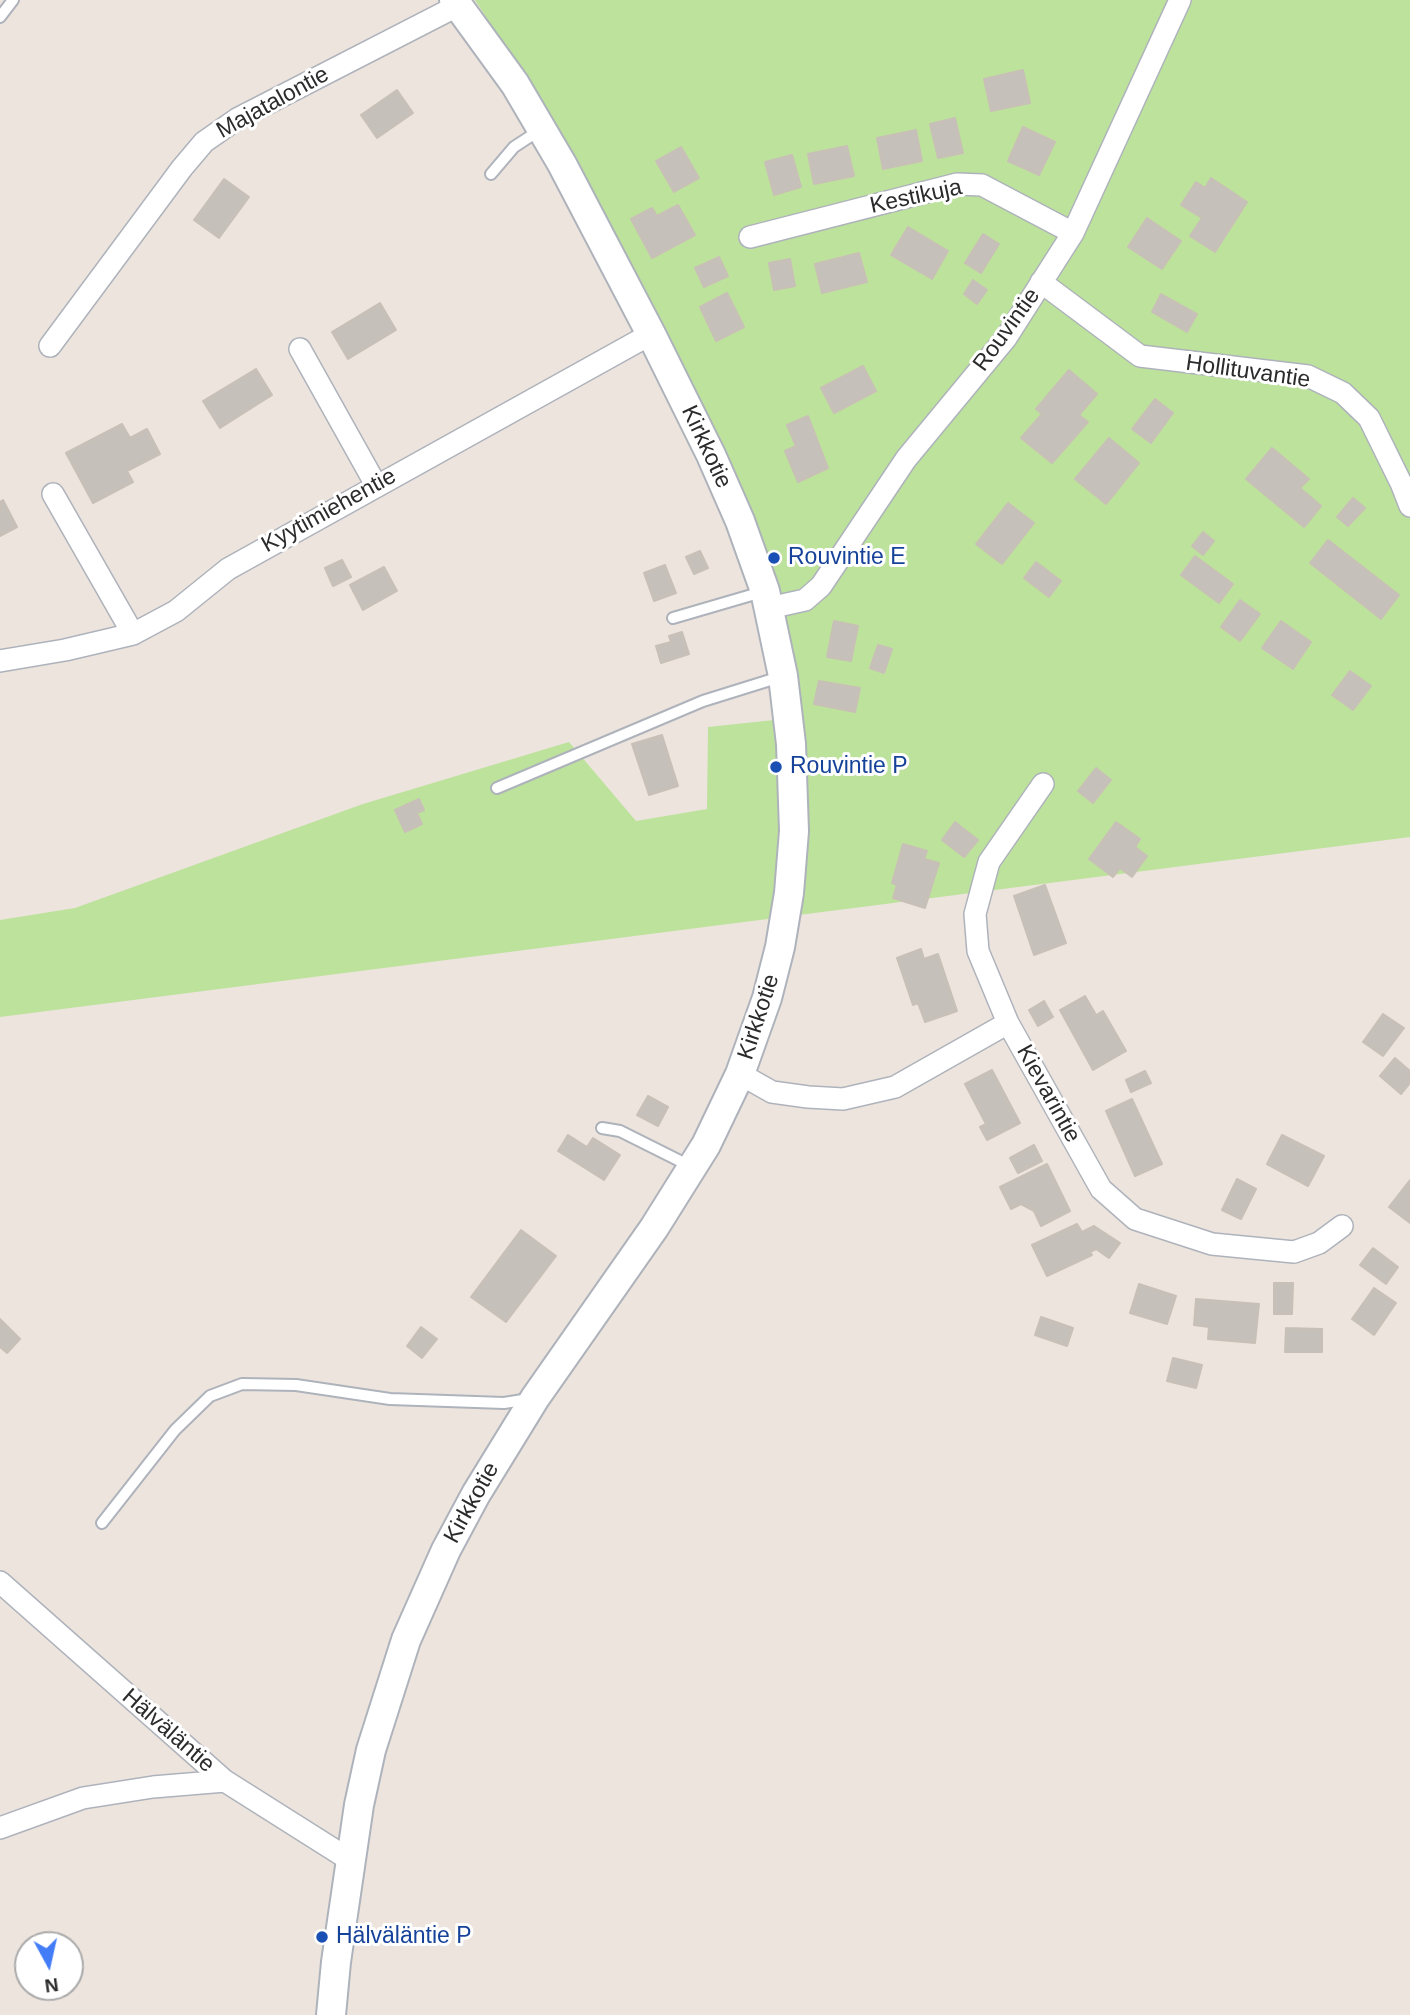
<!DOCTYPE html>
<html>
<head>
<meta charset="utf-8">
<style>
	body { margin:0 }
	#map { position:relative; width:1410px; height:2015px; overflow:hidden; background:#ede4de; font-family:Helvetica,sans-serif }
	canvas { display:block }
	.north { position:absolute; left:14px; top:1931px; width:70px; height:70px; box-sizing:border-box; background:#fff; border:2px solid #aaa; border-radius:50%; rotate:172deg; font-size:19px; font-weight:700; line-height:28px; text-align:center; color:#2b2b2b }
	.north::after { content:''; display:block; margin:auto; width:24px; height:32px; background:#427cf6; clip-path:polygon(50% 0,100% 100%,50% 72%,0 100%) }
</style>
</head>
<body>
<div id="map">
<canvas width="1410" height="2015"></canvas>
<div class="north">N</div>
</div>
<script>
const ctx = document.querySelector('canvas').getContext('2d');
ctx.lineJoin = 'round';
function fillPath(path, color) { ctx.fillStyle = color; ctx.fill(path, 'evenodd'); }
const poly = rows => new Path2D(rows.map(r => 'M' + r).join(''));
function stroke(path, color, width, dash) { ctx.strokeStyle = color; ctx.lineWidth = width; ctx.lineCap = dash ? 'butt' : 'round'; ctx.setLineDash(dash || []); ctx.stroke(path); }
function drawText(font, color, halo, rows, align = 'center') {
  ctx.font = font + ' Helvetica,sans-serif'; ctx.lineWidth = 6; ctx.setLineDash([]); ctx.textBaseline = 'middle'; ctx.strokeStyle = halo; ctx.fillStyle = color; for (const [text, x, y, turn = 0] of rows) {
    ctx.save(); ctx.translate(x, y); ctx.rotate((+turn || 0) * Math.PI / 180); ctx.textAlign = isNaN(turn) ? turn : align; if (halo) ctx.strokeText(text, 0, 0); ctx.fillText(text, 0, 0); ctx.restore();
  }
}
const green = poly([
	[475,0,1410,0,1410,837,0,1017,0,920,75,908,363,804,569,742,636,821,707,809,708,727,802,717,789,631,770,557,572,151]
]);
const building = poly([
	[1023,70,1030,103,991,111,984,79,1023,70],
	[397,90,413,113,377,138,361,115,397,90],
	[955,118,963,153,938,158,930,124,955,118],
	[1023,127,1055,142,1039,175,1008,161,1023,127],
	[916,130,922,161,883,169,877,138,916,130],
	[847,146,854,176,814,184,808,154,847,146],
	[681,147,699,178,674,192,656,161,681,147],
	[792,155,801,187,774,195,765,162,792,155],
	[1211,178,1247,202,1215,252,1190,236,1202,218,1181,205,1196,182,1205,188,1211,178],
	[224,179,249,197,219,238,194,220,224,179],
	[678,205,695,235,652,258,631,219,652,208,657,216,678,205],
	[1147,218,1181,241,1162,269,1128,247,1147,218],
	[908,227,948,251,932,279,891,255,908,227],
	[983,234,999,244,981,273,965,263,983,234],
	[859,253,867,282,822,293,815,264,859,253],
	[719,257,728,276,704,287,695,268,719,257],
	[790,259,795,286,774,290,769,263,790,259],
	[973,280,987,290,977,304,964,294,973,280],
	[727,293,744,327,716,341,700,307,727,293],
	[1161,294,1197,314,1187,332,1152,312,1161,294],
	[380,303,396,330,348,359,332,332,380,303],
	[863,366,876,391,834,413,821,388,863,366],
	[256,369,272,395,220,428,203,401,256,369],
	[1069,370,1097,394,1079,415,1088,422,1052,463,1021,438,1042,414,1036,409,1069,370],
	[1155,399,1173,413,1151,443,1132,429,1155,399],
	[808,416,828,468,798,482,785,451,796,446,787,425,808,416],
	[122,424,130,438,147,429,160,454,127,471,133,482,93,503,66,453,122,424],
	[1109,438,1139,463,1106,504,1075,479,1109,438],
	[1272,448,1309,479,1300,488,1321,506,1304,527,1246,479,1272,448],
	[1353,498,1365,508,1348,526,1337,517,1353,498],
	[3,500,17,527,0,536,0,502,3,500],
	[1008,503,1034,523,1002,564,976,544,1008,503],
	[1203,532,1214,541,1203,555,1192,546,1203,532],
	[1328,540,1399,595,1381,619,1310,563,1328,540],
	[700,551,708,568,694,574,686,557,700,551],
	[1195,556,1233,584,1219,603,1181,575,1195,556],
	[342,560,351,577,333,586,325,568,342,560],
	[1036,562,1061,581,1049,597,1024,578,1036,562],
	[665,565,676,593,654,601,644,573,665,565],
	[384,567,397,591,363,610,350,585,384,567],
	[1240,600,1260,614,1240,641,1221,627,1240,600],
	[834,621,858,626,851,661,827,657,834,621],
	[1281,621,1311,642,1293,669,1262,648,1281,621],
	[682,632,689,654,661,663,656,646,671,642,669,636,682,632],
	[878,645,892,649,884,673,870,668,878,645],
	[1350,671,1371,686,1353,710,1332,695,1350,671],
	[819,681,860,688,855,712,814,704,819,681],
	[662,735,678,786,649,795,632,744,662,735],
	[1096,768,1111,780,1093,803,1078,791,1096,768],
	[419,799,424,810,417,813,422,824,405,832,395,810,419,799],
	[955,822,978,840,964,857,942,840,955,822],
	[1116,822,1140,839,1135,847,1147,856,1132,877,1120,868,1113,877,1089,859,1116,822],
	[903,844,927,851,924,859,939,863,925,908,893,898,897,885,892,883,903,844],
	[1045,885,1066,943,1034,955,1014,896,1045,885],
	[921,949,924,959,938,954,957,1011,925,1022,918,1003,913,1005,897,958,921,949],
	[1085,996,1096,1015,1103,1011,1126,1051,1093,1070,1060,1010,1085,996],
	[1044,1001,1053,1017,1038,1026,1029,1010,1044,1001],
	[1383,1014,1404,1028,1383,1056,1363,1042,1383,1014],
	[1395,1058,1410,1071,1410,1083,1401,1094,1380,1076,1395,1058],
	[992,1070,1020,1123,987,1140,980,1127,986,1124,965,1084,992,1070],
	[1145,1071,1151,1083,1131,1092,1126,1080,1145,1071],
	[648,1096,668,1107,658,1126,637,1115,648,1096],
	[1132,1099,1162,1164,1135,1176,1106,1111,1132,1099],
	[568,1135,587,1147,593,1138,620,1155,604,1180,558,1151,568,1135],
	[1282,1135,1324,1156,1308,1186,1267,1164,1282,1135],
	[1034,1145,1042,1161,1018,1173,1010,1158,1034,1145],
	[1047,1164,1070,1211,1041,1226,1034,1211,1021,1204,1011,1209,1000,1187,1047,1164],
	[1237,1179,1256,1189,1241,1219,1222,1210,1237,1179],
	[1410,1180,1410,1223,1389,1207,1410,1180],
	[1077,1224,1082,1232,1094,1226,1120,1243,1109,1258,1096,1249,1090,1252,1092,1255,1047,1276,1032,1245,1077,1224],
	[521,1230,556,1256,506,1322,471,1297,521,1230],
	[1373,1248,1398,1267,1386,1284,1360,1265,1373,1248],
	[1274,1283,1293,1283,1292,1314,1274,1314,1274,1283],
	[1139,1284,1176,1296,1167,1324,1130,1313,1139,1284],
	[1374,1288,1396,1303,1374,1335,1352,1319,1374,1288],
	[1196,1299,1259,1304,1255,1343,1208,1339,1209,1327,1194,1325,1196,1299],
	[1041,1317,1073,1328,1067,1346,1035,1335,1041,1317],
	[0,1319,20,1339,7,1353,0,1347,0,1319],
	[421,1327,437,1339,422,1358,407,1346,421,1327],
	[1286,1328,1322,1329,1322,1352,1285,1352,1286,1328],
	[1173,1358,1202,1365,1196,1388,1167,1381,1173,1358]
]);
const lane = poly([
	[0,17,13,0],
	[491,174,514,147,540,130],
	[673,618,762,592],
	[497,788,703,701,780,677],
	[602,1128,620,1131,692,1167],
	[102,1523,175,1430,210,1396,242,1384,296,1385,390,1399,504,1403,529,1399]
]);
const street = poly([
	[750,237,957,184,982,185,1073,233],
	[1041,282,1140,356,1308,376,1343,393,1369,418,1401,483,1410,506],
	[50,346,182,168,204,142,237,119,459,5],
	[300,349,376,485],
	[53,494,133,634],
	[769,608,805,600,821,586,906,459,1006,338,1073,233,1180,0],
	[0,661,65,650,133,634,176,611,228,569,651,334],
	[1043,784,989,862,975,914,978,951,1008,1023,1101,1189,1135,1219,1212,1244,1294,1252,1319,1243,1342,1226],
	[740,1074,772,1092,808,1097,843,1099,895,1087,1008,1023],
	[0,1582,225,1781,350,1860],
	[0,1828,83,1798,153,1787,225,1781]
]);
const secondary = poly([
	[331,2015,336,1962,359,1805,371,1750,406,1640,446,1550,476,1494,535,1398,654,1228,706,1145,740,1074,767,998,780,947,789,893,794,831,791,744,783,676,765,591,740,521,711,455,651,334,562,164,515,84,454,0]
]);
const markers = [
	[774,558,7,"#1a4fb4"],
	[776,767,7,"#1a4fb4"],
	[322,1937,7,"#1a4fb4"]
];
const streetNames = [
	["Majatalontie",273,103,-29],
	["Kestikuja",916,197,-12],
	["Rouvintie",1007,330,-54],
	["Hollituvantie",1248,372,8],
	["Kirkkotie",706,447,65],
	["Kyytimiehentie",329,511,-29],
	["Kirkkotie",759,1017,-72],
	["Kievarintie",1048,1094,61],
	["Kirkkotie",472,1503,-61],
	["Hälväläntie",168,1731,41]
];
const transitNames = [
	["Rouvintie E",788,558],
	["Rouvintie P",790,767],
	["Hälväläntie P",336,1937]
];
fillPath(green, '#bde29c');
fillPath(building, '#c5c0b9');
stroke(building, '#c8c0b7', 2);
stroke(lane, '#aeb3bb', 14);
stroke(street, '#aeb3bb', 24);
stroke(secondary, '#aeb3bb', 32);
stroke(lane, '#fff', 10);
stroke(street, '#fff', 21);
stroke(secondary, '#fff', 28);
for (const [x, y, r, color] of markers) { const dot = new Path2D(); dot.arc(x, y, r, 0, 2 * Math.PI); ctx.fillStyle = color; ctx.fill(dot); stroke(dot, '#fff', 2.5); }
drawText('23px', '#2b2b2b', '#fff', streetNames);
drawText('23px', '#164399', '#fff', transitNames, 'left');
</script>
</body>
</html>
